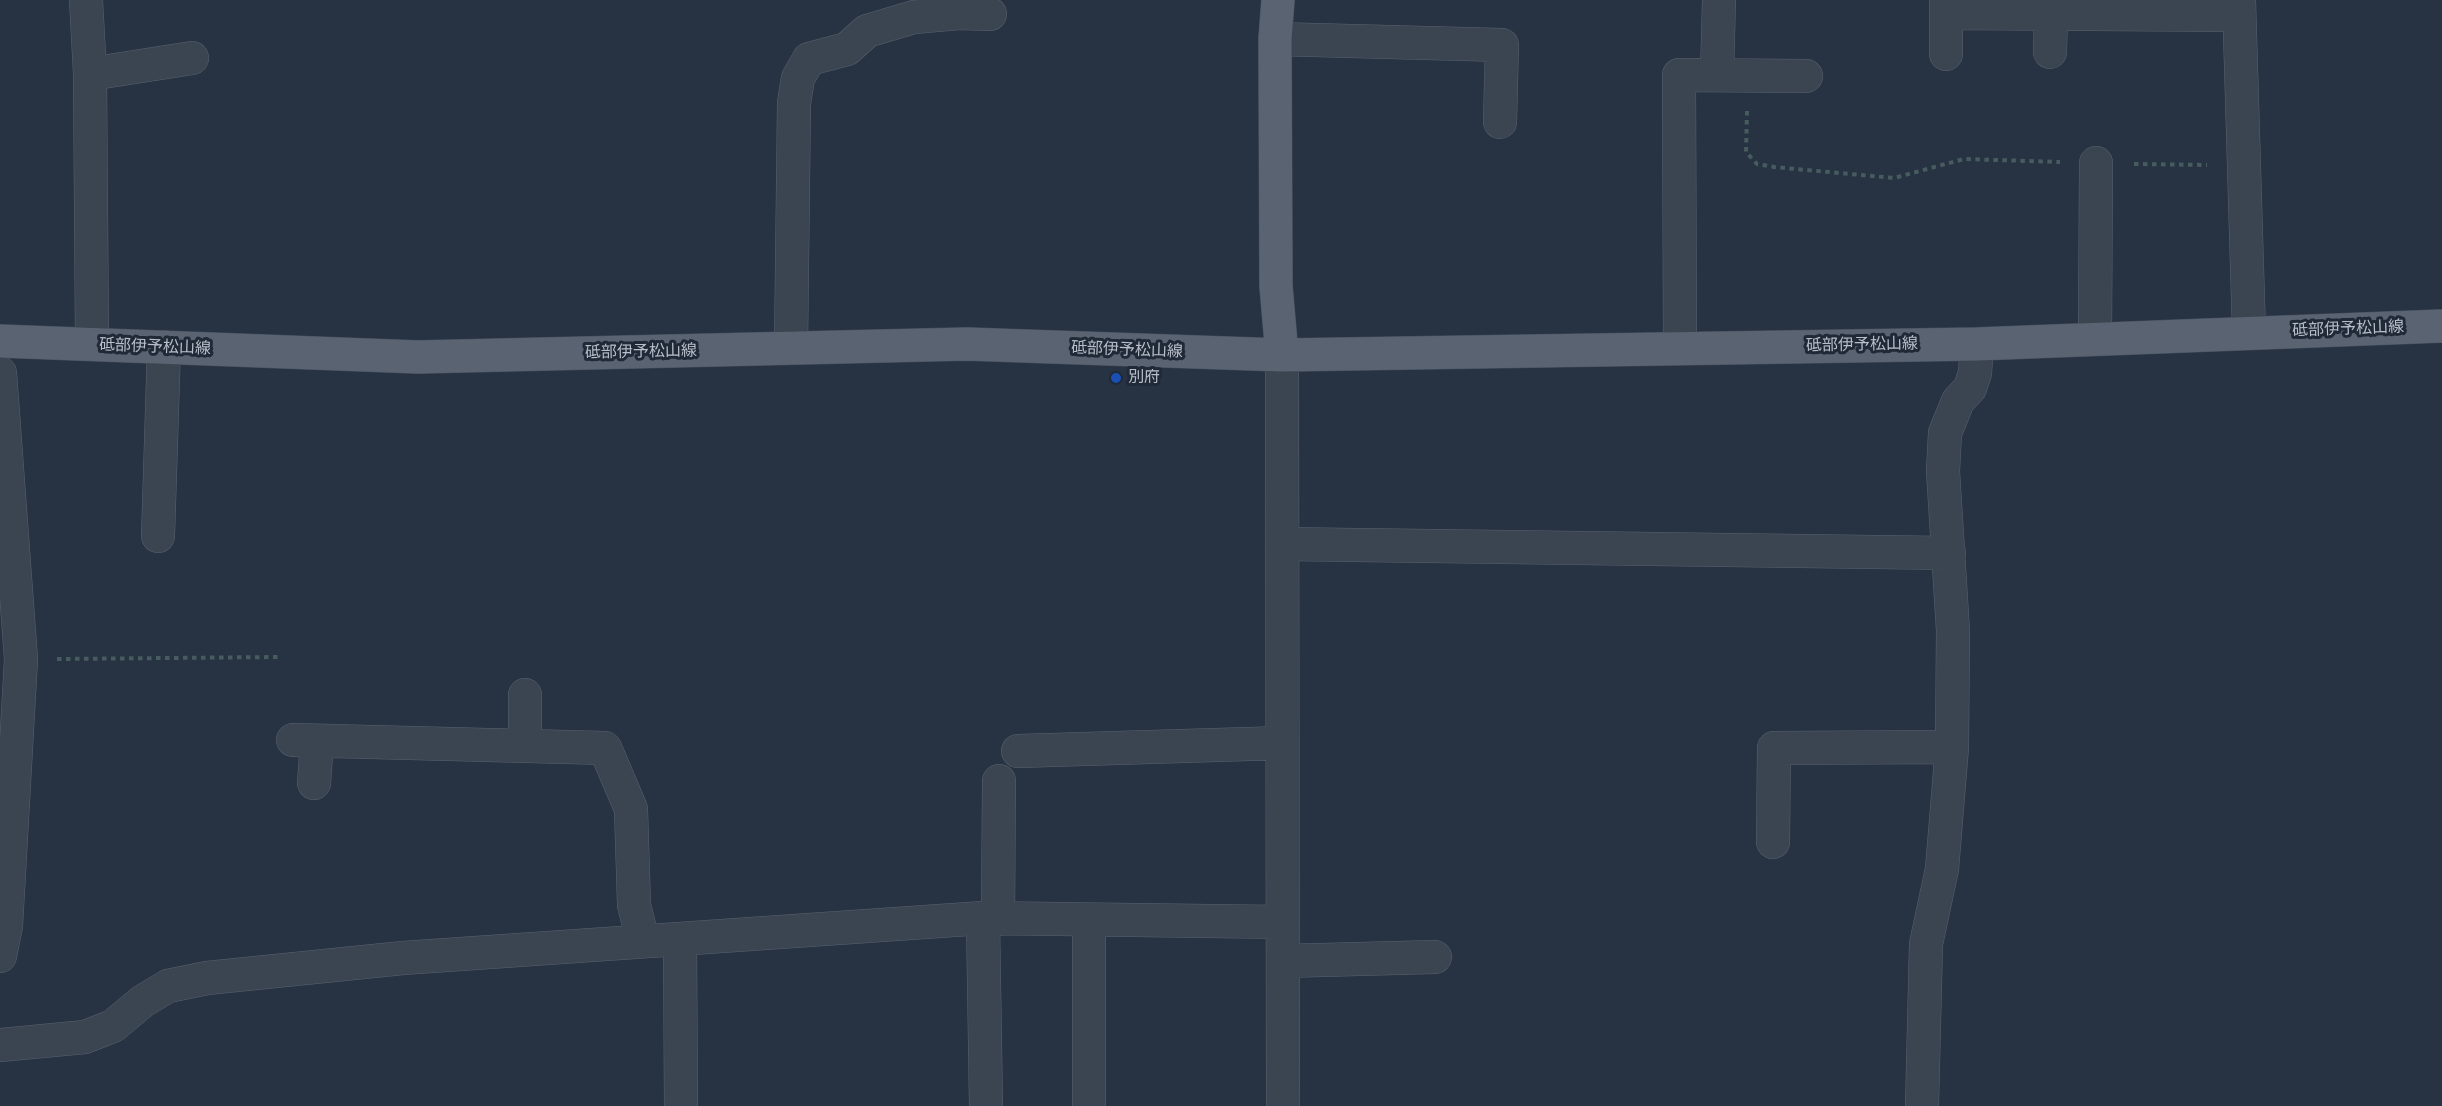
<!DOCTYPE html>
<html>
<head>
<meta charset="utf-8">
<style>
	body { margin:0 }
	canvas { display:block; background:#273242 }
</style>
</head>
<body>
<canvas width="2442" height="1106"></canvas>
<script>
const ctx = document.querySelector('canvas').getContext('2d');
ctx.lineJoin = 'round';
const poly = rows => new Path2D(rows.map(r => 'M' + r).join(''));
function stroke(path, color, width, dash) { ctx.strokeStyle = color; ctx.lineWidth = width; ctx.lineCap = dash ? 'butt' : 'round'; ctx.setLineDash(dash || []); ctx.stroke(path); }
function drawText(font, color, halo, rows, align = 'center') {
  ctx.font = font + ' Manrope,"Noto Sans JP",sans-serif'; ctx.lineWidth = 6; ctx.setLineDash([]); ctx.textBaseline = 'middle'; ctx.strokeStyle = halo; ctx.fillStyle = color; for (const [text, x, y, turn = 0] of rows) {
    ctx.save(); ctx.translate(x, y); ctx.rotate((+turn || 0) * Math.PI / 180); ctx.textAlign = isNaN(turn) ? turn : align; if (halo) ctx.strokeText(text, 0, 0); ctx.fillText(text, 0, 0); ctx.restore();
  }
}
const path = poly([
	[1747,111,1746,152,1757,164,1774,167,1894,178,1964,159,2060,162],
	[2134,164,2207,165],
	[57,659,278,657]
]);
const minor = poly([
	[86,0,90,74,92,344],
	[2239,0,2249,333],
	[1946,13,2239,15],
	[1275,39,1502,45,1500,122],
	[2050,52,2051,14],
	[1946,54,1946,0],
	[90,74,192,58],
	[1717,75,1719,0],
	[2095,339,2096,163],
	[791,348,794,103,798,78,809,59,847,49,867,31,914,17,959,13,990,14],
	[1680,348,1679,75,1806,76],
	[1282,355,1283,1106],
	[0,373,21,659,6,926,0,956],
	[158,536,164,347],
	[1282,544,1949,553],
	[293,740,605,748,631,809,634,905,643,941],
	[525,746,525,695],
	[1018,751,1282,743],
	[314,783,317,741],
	[1773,842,1774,748,1952,747],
	[983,918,986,1106],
	[998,919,999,781],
	[680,939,681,1106],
	[1283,961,1435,957],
	[0,1045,85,1037,113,1026,143,1001,168,986,207,978,403,958,983,918,1283,922],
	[1089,1106,1089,920],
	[1922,1106,1926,944,1942,869,1952,747,1953,631,1943,471,1945,433,1958,401,1970,388,1975,373,1977,344]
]);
const major = poly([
	[1278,0,1275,39,1276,286,1282,355],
	[0,341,418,357,967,344,1282,355,1977,344,2442,326]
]);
const markers = [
	[1116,378,6,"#1a4fb4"]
];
const streetNames = [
	["砥部伊予松山線",2348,329,-2],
	["砥部伊予松山線",1862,345,-1],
	["砥部伊予松山線",155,347,2],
	["砥部伊予松山線",1127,350,2],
	["砥部伊予松山線",641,352,-1]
];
const poiNames = [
	["別府",1128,378]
];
stroke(minor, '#59626f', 34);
stroke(major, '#454d5b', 34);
stroke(path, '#475c5f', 4, [4.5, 4.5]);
stroke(minor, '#3b4451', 33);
stroke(major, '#596371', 33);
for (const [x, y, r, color] of markers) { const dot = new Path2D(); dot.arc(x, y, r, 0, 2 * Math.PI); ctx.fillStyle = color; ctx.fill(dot); stroke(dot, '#202937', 2); }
drawText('16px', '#b8bfcb', '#202937', streetNames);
drawText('16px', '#b8bfcb', '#202937', poiNames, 'left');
</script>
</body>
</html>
